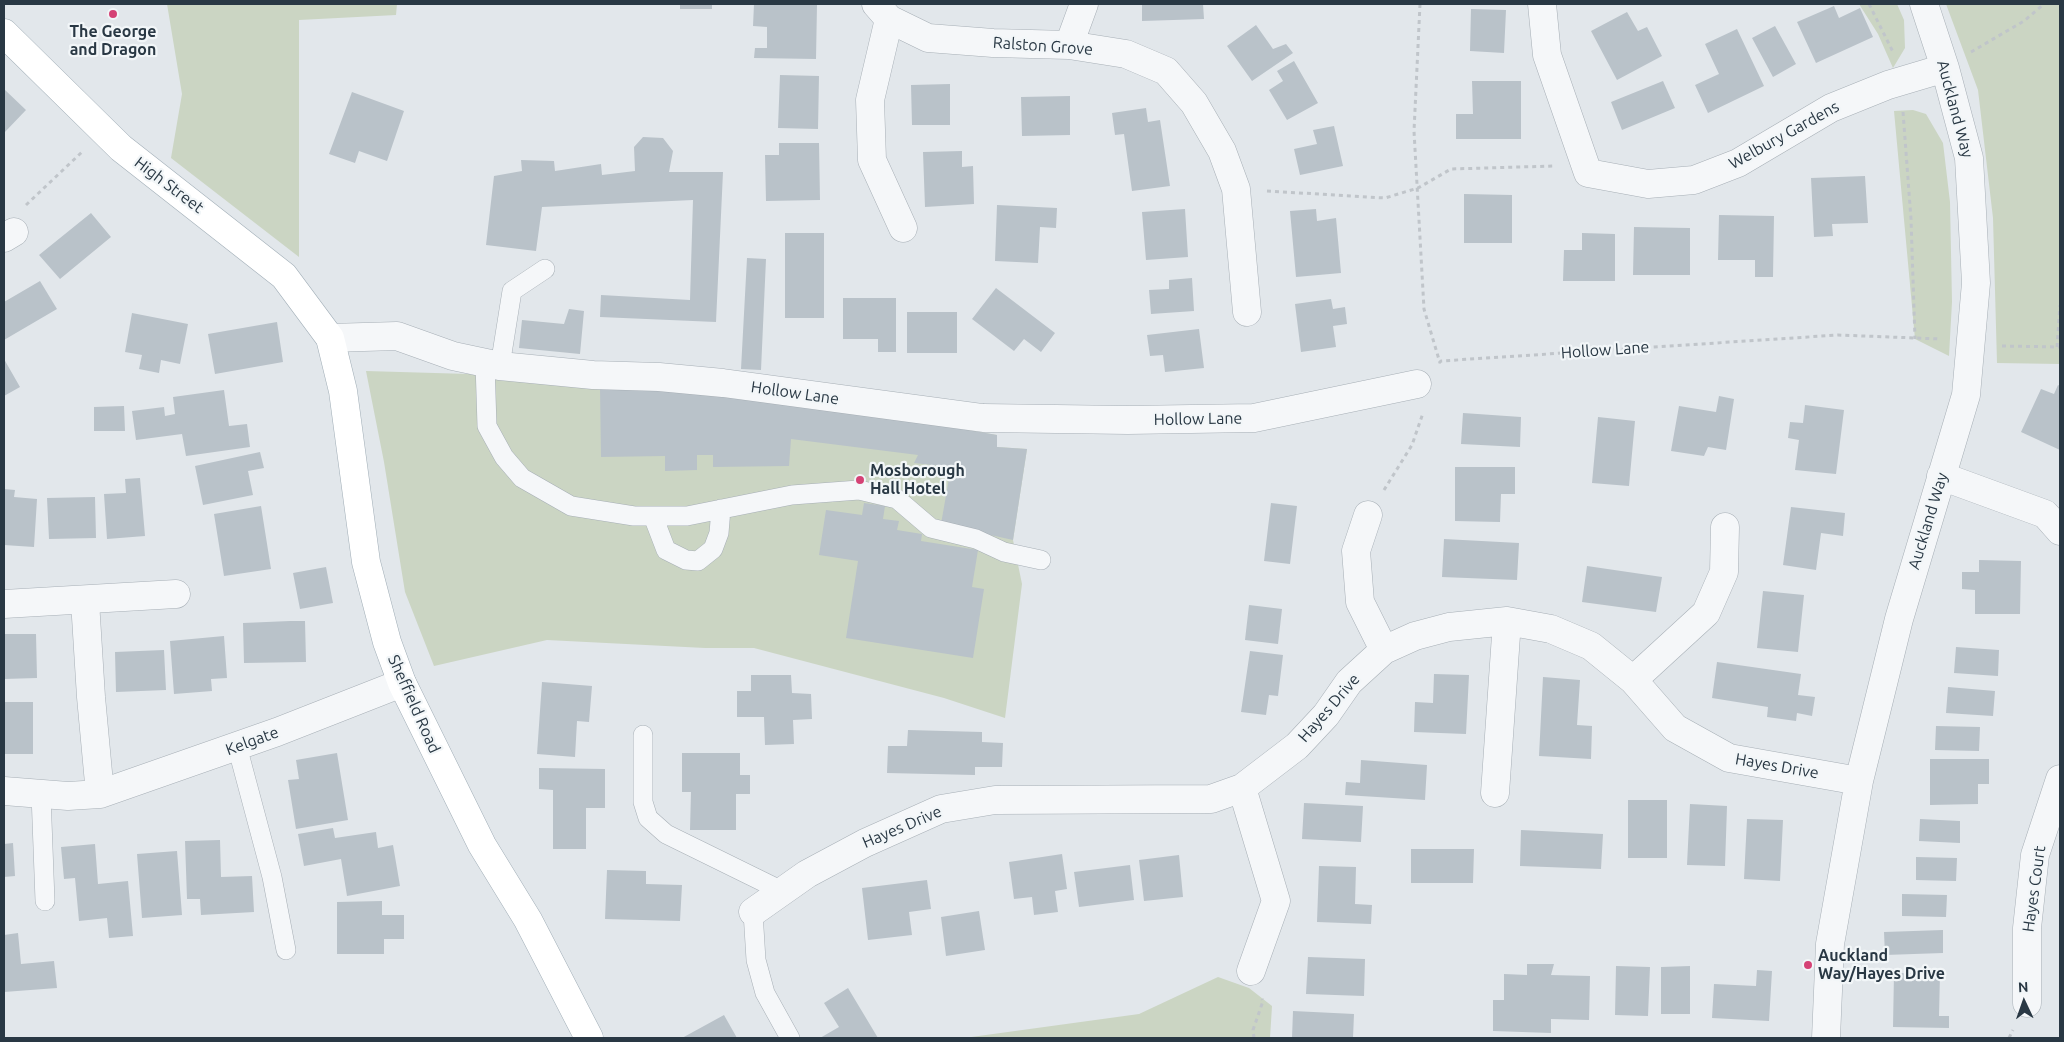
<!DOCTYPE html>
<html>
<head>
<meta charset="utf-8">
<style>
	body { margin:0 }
	#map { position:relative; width:2064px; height:1042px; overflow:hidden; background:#e2e7eb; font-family:Ubuntu,sans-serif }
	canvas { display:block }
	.frame { position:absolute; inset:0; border:5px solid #293844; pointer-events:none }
	.north { position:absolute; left:1999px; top:977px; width:50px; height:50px; -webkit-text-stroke:4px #f2f6f8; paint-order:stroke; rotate:357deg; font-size:14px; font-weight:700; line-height:20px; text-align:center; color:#293844 }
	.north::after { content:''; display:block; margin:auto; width:18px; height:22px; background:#293844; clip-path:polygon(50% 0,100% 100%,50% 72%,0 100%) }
</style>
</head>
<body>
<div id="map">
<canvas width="2064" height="1042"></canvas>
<div class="frame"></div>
<div class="north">N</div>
</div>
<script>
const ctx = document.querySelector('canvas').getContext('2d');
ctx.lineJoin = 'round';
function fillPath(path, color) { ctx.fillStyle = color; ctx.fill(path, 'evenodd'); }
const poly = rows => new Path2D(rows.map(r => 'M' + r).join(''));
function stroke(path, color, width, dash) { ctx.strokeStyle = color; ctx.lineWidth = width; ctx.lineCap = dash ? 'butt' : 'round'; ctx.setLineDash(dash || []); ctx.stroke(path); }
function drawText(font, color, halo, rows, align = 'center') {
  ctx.font = font + ' Ubuntu,sans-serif'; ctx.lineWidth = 4.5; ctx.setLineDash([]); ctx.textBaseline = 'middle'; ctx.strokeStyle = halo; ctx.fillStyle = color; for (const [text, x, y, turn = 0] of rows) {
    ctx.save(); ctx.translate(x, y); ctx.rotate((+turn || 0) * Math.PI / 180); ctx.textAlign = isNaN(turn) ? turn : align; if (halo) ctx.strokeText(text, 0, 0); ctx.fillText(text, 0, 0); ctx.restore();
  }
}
const green = poly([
	[167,4,397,4,396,15,299,20,299,257,171,158,182,94],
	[1859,4,1897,4,1904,20,1905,48,1893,68,1878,34],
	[1946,4,2060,4,2060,364,1997,363,1993,218,1978,90],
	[1913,110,1926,114,1943,143,1950,202,1952,302,1949,356,1915,339,1894,111],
	[366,371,469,374,782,398,997,435,997,447,1027,449,1013,540,1022,584,1005,718,944,698,754,648,705,648,547,640,434,666,405,592,384,462],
	[1218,977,1249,988,1272,1006,1270,1038,964,1038,1139,1014]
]);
const building = poly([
	[680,4,712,4,712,9,680,9],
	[754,4,817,5,816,59,754,58,755,48,767,48,767,27,753,26],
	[1142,4,1203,4,1204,19,1142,21],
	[1834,6,1839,18,1860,8,1873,37,1816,63,1797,22],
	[1471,9,1506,10,1504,53,1470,51],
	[1627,12,1638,31,1647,27,1662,56,1617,80,1591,31],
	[1256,25,1273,49,1286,44,1293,53,1252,81,1227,46],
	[1775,26,1796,64,1773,77,1752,38],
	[1737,29,1764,86,1708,113,1695,85,1719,74,1705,44],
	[1294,61,1318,103,1287,120,1269,90,1283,81,1277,71],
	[780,75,819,76,818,129,778,128],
	[1472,81,1521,81,1521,139,1456,139,1456,114,1473,114],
	[1663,81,1675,108,1622,130,1611,102],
	[950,84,950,125,912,125,911,85],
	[4,89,26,110,4,133],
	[352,92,404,111,387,161,359,151,355,163,329,154],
	[1070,96,1070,135,1022,136,1021,97],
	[1146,108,1148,122,1160,120,1170,186,1132,191,1124,134,1115,135,1112,113],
	[1334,126,1343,166,1300,175,1294,149,1317,144,1313,130],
	[643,137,663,138,673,151,669,172,723,172,716,322,600,317,601,295,690,300,693,200,542,207,536,251,486,245,494,176,522,171,521,160,554,161,555,171,601,164,602,175,635,171,634,147],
	[779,143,819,143,820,200,766,201,765,155,779,155],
	[962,151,962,167,973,166,974,204,925,207,923,152],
	[1865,176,1868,223,1832,224,1833,236,1814,237,1811,178],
	[1464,194,1512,195,1512,243,1464,243],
	[997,205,1057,208,1056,228,1040,227,1038,263,995,261],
	[1185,209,1188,257,1146,260,1142,212],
	[1316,209,1317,221,1336,218,1341,273,1296,277,1290,211],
	[91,213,111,237,60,279,39,255],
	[1719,215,1774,216,1773,277,1755,277,1755,260,1718,260],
	[1634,227,1690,228,1690,275,1633,275],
	[785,233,824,233,824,318,785,318],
	[1582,233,1615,234,1615,281,1563,281,1564,250,1582,250],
	[747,258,766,259,761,370,741,369],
	[1192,278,1194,311,1151,314,1149,290,1169,289,1169,280],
	[40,281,57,309,4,340,4,302],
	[996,288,1055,333,1041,352,1024,339,1014,351,972,319],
	[843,298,896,298,896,352,878,352,878,339,843,339],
	[1331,299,1333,309,1345,307,1347,324,1333,326,1336,347,1301,352,1295,304],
	[569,309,584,311,580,354,519,348,522,320,564,324],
	[907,312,957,312,957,353,907,353],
	[132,313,188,324,180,364,161,360,159,373,139,369,142,355,125,352],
	[277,322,283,362,215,374,208,334],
	[1199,329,1204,368,1165,372,1163,355,1150,356,1147,335],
	[4,359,20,387,4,396],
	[2058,385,2060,386,2060,450,2021,432,2041,389,2054,394],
	[600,387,782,398,997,435,997,447,1027,449,1013,540,941,524,951,467,914,463,918,455,791,439,789,466,713,467,713,455,697,455,697,470,665,471,665,456,601,457],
	[224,390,229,426,247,424,250,447,186,456,182,434,136,440,132,411,164,407,165,416,175,414,173,397],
	[1719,396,1734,399,1726,450,1708,447,1704,456,1671,451,1679,406,1716,412],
	[1805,405,1844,410,1836,474,1795,470,1799,440,1788,438,1790,422,1803,423],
	[124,406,125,431,94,431,94,407],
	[1463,413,1521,417,1520,447,1461,444],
	[1598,417,1635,421,1629,486,1592,483],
	[260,452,264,468,248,471,253,495,203,505,195,466],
	[1455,467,1515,467,1515,494,1501,494,1500,522,1455,521],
	[140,478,145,536,107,539,104,494,126,493,125,479],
	[4,489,15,490,14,497,37,499,34,547,4,545],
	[95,497,96,538,49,539,47,498],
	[864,503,885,506,883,519,899,521,897,530,922,534,921,541,978,550,972,587,984,589,973,658,846,638,858,561,819,555,826,510,862,515],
	[1271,503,1297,506,1290,564,1264,561],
	[261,506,271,569,224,576,214,514],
	[1791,507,1845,513,1843,536,1821,533,1816,570,1783,565],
	[1444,539,1519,543,1517,580,1442,577],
	[1979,560,2021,561,2020,614,1975,614,1975,590,1962,589,1962,572,1979,572],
	[1587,566,1662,577,1656,612,1582,602],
	[326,567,333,603,300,609,293,573],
	[1763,591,1804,595,1798,652,1757,648],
	[1249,605,1282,609,1278,644,1245,640],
	[290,621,305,621,306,662,244,663,243,623],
	[4,634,36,634,37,678,4,679],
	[224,636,227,678,211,679,212,691,174,694,170,641],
	[1956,647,1999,650,1998,676,1954,673],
	[164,650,166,690,116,692,115,652],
	[1250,651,1283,655,1278,696,1269,695,1266,715,1241,712],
	[1717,662,1801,674,1798,695,1815,697,1812,716,1797,713,1796,721,1767,717,1768,707,1712,698],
	[1434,674,1469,675,1466,734,1414,732,1415,702,1433,703],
	[751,675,791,675,792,693,811,694,812,719,793,720,794,744,765,745,764,717,737,717,737,691,751,691],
	[1543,677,1580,680,1577,725,1592,726,1591,759,1539,756],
	[542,682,592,686,589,722,577,721,575,757,537,754],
	[1948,687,1995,691,1993,716,1946,713],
	[4,702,33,702,33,754,4,754],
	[1936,726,1980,727,1979,751,1935,750],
	[908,730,982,732,982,742,1003,743,1002,767,975,767,975,775,887,773,888,746,907,746],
	[337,753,348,820,296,829,288,780,299,779,296,760],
	[682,753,740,753,740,775,750,775,750,794,736,794,736,830,690,830,691,792,682,792],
	[1930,759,1989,759,1989,784,1978,784,1978,804,1930,805],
	[1361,760,1427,765,1425,800,1345,795,1346,782,1360,783],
	[539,768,605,769,605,808,586,808,586,849,553,849,553,790,539,789],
	[1628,800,1667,800,1667,858,1628,858],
	[1304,803,1363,806,1361,842,1302,839],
	[1690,804,1727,806,1725,866,1687,865],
	[1747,819,1783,820,1780,881,1744,879],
	[1920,819,1960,821,1960,843,1919,841],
	[333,828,335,838,376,832,378,848,393,845,400,886,347,896,341,859,304,866,298,834],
	[1521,830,1603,834,1601,869,1520,866],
	[220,840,221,877,252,876,254,912,201,915,200,899,187,899,185,841],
	[13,843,15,876,4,877,4,844],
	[95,844,98,884,128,881,133,936,109,938,107,918,79,921,75,878,64,879,61,847],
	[1411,849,1474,849,1473,883,1411,883],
	[177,851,182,915,142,918,137,854],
	[1062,854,1067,889,1055,891,1058,912,1034,915,1032,897,1014,899,1009,862],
	[1179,855,1183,897,1144,901,1139,860],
	[1916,857,1957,858,1956,881,1916,880],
	[1130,865,1134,900,1079,907,1074,872],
	[1319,866,1356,867,1355,904,1372,905,1371,924,1317,922],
	[607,870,646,871,646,884,682,885,680,921,605,919],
	[927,880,931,909,909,912,912,935,868,940,862,888],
	[1902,894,1947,895,1946,917,1902,916],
	[382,901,382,915,404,915,404,939,384,939,384,954,337,954,337,902],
	[979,911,985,950,946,956,941,917],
	[1943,930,1943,953,1885,955,1884,932],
	[18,933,21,964,54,961,57,988,4,992,4,935],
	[1308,957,1365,959,1364,996,1306,994],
	[1527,964,1554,964,1551,975,1590,976,1589,1020,1551,1019,1551,1033,1493,1031,1493,1000,1504,1000,1504,974,1527,975],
	[1616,966,1650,967,1648,1016,1615,1015],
	[1690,966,1690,1014,1661,1014,1661,967],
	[1757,970,1772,971,1769,1021,1712,1018,1714,984,1756,986],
	[1894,973,1940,974,1939,1016,1949,1016,1949,1028,1893,1027],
	[848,988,878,1038,820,1038,839,1027,824,1003],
	[1293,1011,1354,1014,1353,1038,1292,1038],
	[724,1015,737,1038,682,1038]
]);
const path = poly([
	[1420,4,1414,131,1424,309,1440,363],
	[1869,4,1893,52],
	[1971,52,2024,21,2044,4],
	[1903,112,1911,219,1915,339],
	[1267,191,1385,198,1418,188,1451,169,1554,166],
	[26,205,83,151],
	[2002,346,2060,347],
	[2057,347,2060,305],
	[1439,363,1441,361,1838,335,1941,339],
	[1384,490,1412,445,1423,413],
	[1254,1038,1253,1030,1263,1001,1262,999],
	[2009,1038,2013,1030]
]);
const service = poly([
	[485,363,487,426,504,457,522,478,571,506,634,516,687,516,792,495,859,490,897,499,931,528,976,539,1004,552,1041,560],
	[500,366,512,291,545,269],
	[653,516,666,550,686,560,698,561,713,549,719,533,721,509],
	[643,735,643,802,648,818,666,834,782,891],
	[237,746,272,877,286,950],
	[41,794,45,901],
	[753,912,756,960,765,993,790,1038]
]);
const minor = poly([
	[876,4,889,19,928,38,993,43,1069,45,1126,54,1166,71,1194,103,1222,151,1236,189,1247,312],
	[1542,4,1547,55,1588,173,1648,184,1694,180,1738,163,1831,108,1888,85,1945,68],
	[889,19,870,100,872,160,903,228],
	[1069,45,1084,4],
	[4,238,14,232],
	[330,338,397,336,453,356,500,366,593,375,659,377,723,383,983,418,1128,420,1254,418,1417,384],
	[1941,476,2045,514,2060,531],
	[1368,515,1356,551,1360,602,1384,650],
	[85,601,91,697,100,794],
	[4,604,176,594],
	[1633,680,1706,613,1724,572,1725,527],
	[1242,788,1276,901,1251,971],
	[4,791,68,796,100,794,277,732,402,683],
	[1495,793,1507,621],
	[753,912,807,874,865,843,941,809,995,800,1211,799,1242,788,1297,746,1326,715,1349,682,1384,650,1415,636,1449,627,1507,621,1551,629,1591,646,1633,680,1675,728,1729,758,1859,781],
	[2027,1003,2027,928,2035,855,2060,779],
	[1826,1038,1830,944,1859,781,1899,619,1966,395,1976,283,1969,158,1945,68,1924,4]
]);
const primary = poly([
	[4,33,121,148,284,276,330,338,343,391,366,562,387,642,402,683,482,845,528,920,589,1038]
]);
const markers = [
	[113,14,5,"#d54275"],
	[860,480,5,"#d54275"],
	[1808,965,5,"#d54275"]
];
const poiNames = [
	["The George",113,32,"center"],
	["and Dragon",113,50,"center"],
	["Mosborough",870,471],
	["Hall Hotel",870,489],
	["Auckland",1818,956],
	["Way/Hayes Drive",1818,974]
];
const streetNames = [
	["Ralston Grove",1043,46,4],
	["Auckland Way",1955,109,75],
	["Welbury Gardens",1784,135,-29],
	["High Street",169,185,37],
	["Hollow Lane",1605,350,-4],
	["Hollow Lane",795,393,8],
	["Hollow Lane",1198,419,-1],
	["Auckland Way",1928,521,-73],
	["Sheffield Road",414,704,66],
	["Hayes Drive",1329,708,-49],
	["Kelgate",252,741,-20],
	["Hayes Drive",1777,766,10],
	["Hayes Drive",902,827,-23],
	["Hayes Court",2034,889,-82]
];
fillPath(green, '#cbd5c3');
fillPath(building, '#b9c2c9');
stroke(service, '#a7afb6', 20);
stroke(minor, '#a7afb6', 29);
stroke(primary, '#a1aeb7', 29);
stroke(path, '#c0c5ca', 3, [4, 4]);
stroke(service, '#f5f7f9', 19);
stroke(minor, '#f5f7f9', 28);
stroke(primary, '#fff', 28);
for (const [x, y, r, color] of markers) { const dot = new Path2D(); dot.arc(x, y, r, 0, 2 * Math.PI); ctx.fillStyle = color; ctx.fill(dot); stroke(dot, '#f2f6f8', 2); }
drawText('bold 16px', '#293844', '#f2f6f8', poiNames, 'left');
drawText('16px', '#293844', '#f2f6f8', streetNames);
</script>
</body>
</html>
